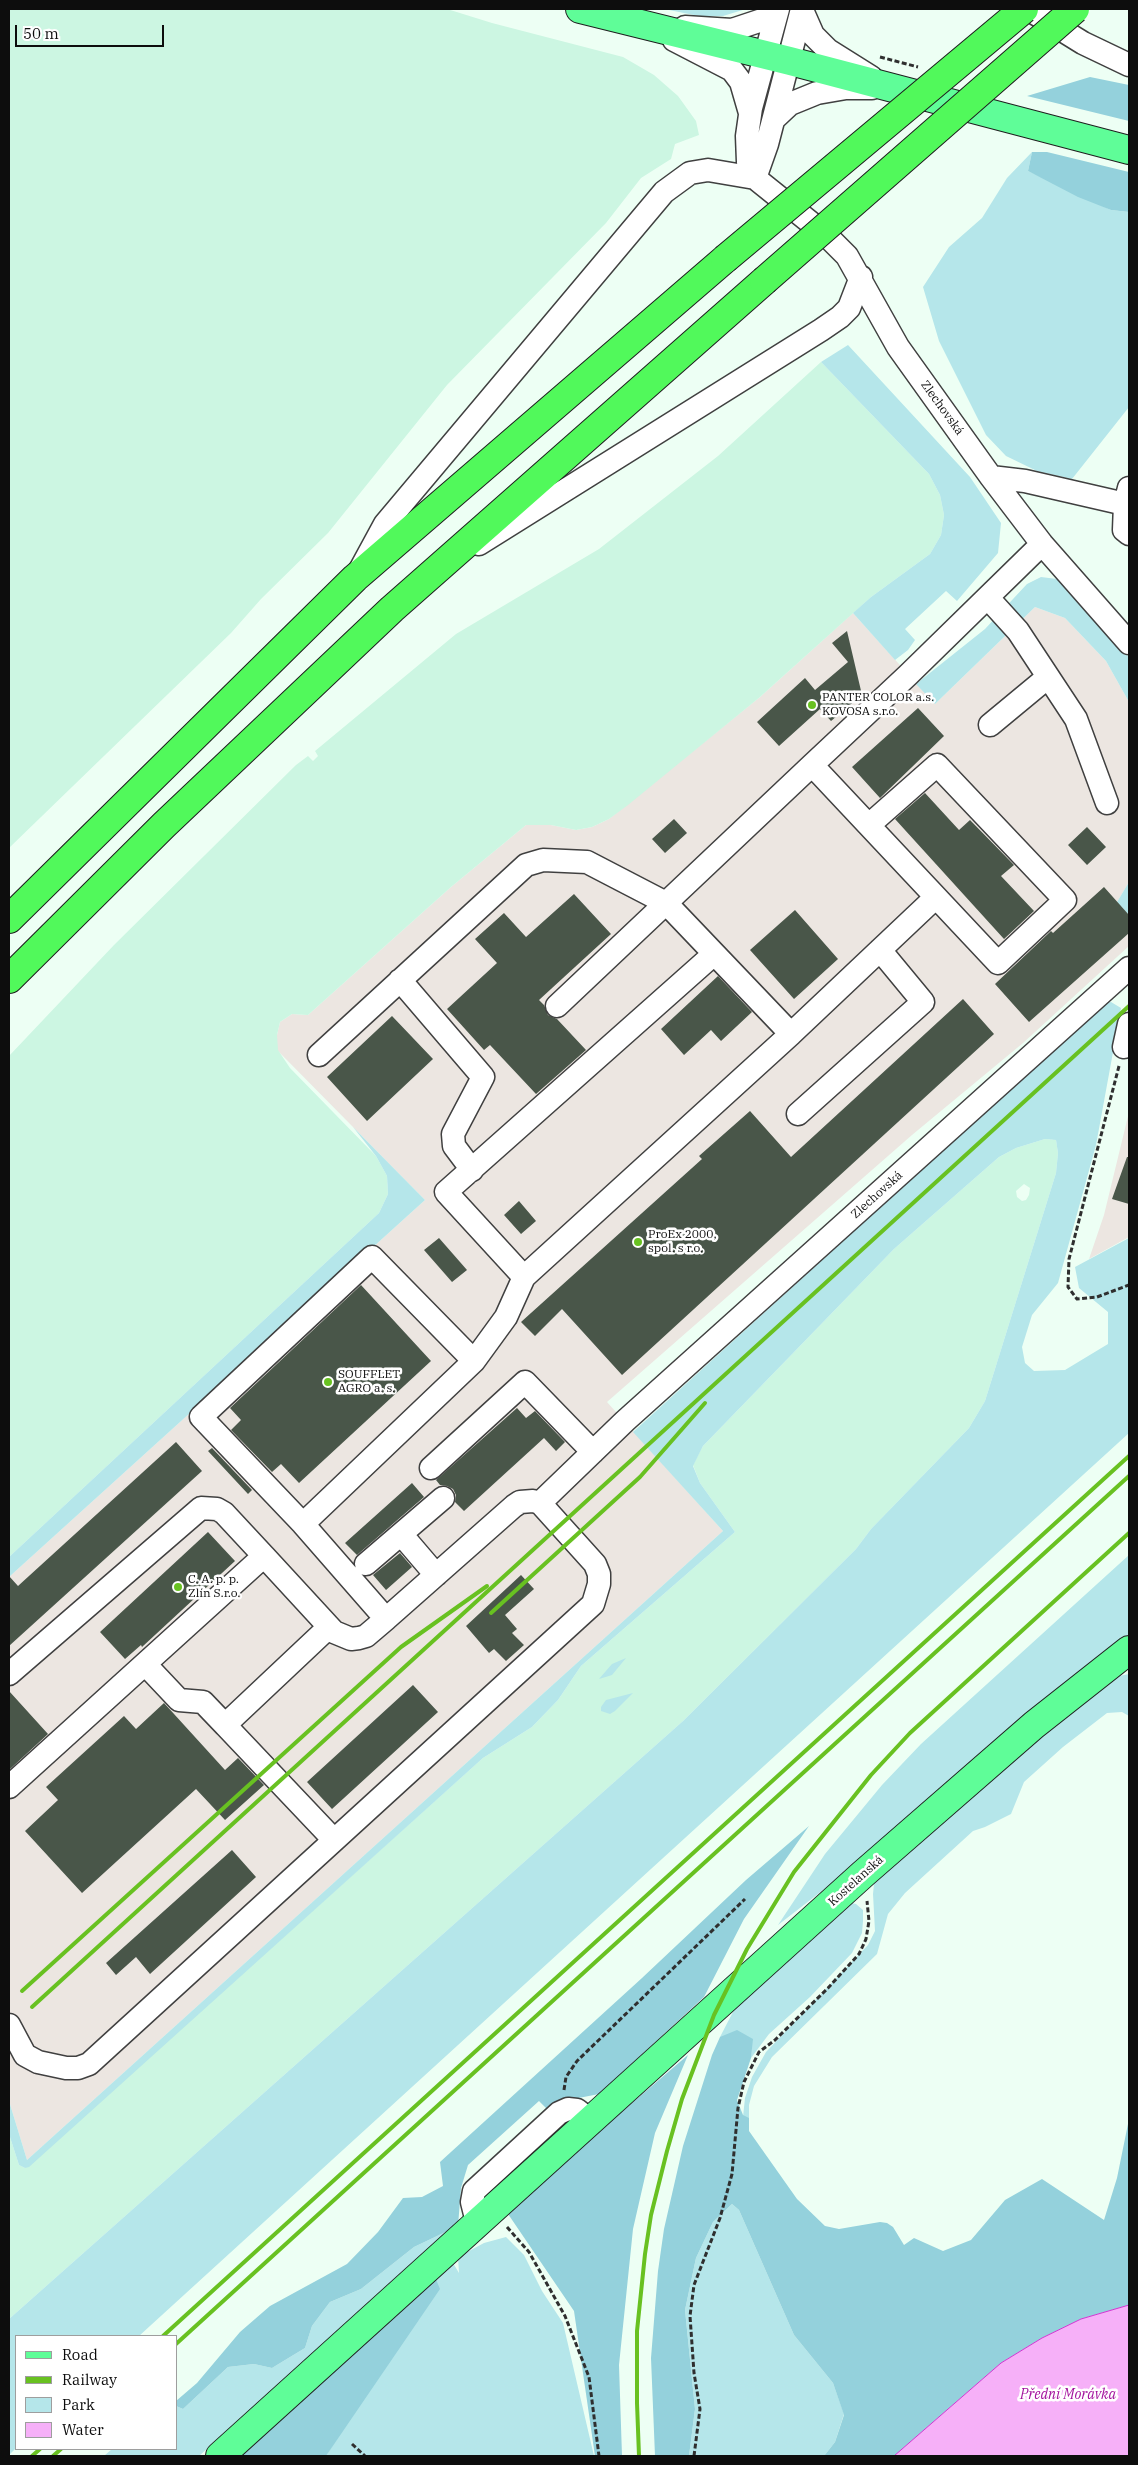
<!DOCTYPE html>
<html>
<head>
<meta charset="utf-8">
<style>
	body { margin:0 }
	#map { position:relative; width:1138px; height:2465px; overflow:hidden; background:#edfff4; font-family:"IBM Plex Serif",serif }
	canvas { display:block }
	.frame { position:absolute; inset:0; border:10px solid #0d0d0d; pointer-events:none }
	.legend { position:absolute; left:15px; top:2335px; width:162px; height:115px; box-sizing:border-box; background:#fff; border:1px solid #9e9e9e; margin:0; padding:6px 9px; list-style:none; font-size:15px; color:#0d0d0d }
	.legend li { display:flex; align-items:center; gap:10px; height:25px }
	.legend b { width:25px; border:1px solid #9e9e9e }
	.scale { position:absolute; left:15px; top:25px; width:149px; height:22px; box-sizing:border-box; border:2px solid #0d0d0d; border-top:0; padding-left:6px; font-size:15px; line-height:18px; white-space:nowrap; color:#0d0d0d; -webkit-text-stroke:4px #fff; paint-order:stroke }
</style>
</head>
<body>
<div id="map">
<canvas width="1138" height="2465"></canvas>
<div class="frame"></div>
<ul class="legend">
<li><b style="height:6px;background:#5ffd98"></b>Road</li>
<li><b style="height:6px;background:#68c121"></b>Railway</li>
<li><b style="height:14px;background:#b5e6ea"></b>Park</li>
<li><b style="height:14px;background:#f6b0f8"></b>Water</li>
</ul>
<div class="scale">50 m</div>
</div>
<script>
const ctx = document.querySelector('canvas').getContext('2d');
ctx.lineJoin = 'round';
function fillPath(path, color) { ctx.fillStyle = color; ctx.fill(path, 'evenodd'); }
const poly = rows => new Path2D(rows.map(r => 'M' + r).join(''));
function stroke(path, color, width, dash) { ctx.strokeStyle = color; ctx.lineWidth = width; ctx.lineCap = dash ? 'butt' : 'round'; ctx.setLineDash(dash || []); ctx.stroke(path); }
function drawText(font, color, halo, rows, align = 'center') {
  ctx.font = font + ' "IBM Plex Serif",serif'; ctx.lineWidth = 5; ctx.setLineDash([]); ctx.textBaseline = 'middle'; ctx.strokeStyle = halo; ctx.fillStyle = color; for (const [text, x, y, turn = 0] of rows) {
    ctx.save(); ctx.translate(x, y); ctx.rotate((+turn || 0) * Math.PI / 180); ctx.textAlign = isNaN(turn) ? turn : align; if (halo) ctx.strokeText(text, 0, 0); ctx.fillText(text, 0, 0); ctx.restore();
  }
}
const industrial = poly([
	[1035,607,1065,618,1106,661,1129,702,1129,882,1117,902,1129,917,1129,946,1023,1043,912,1135,607,1402,723,1531,27,2160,9,2101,9,1577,425,1200,277,1050,277,1035,280,1022,292,1014,308,1015,451,887,526,825,551,825,576,830,592,827,609,819,760,697,853,613,935,704],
	[1129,1112,1129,1237,1089,1259,1104,1215]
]);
const farmland = poly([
	[9,9,447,9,492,23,623,57,654,75,678,96,696,121,699,135,675,144,671,159,641,178,606,223,447,385,328,533,261,599,231,633,9,848],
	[821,362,929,474,940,495,944,515,941,535,930,554,871,597,760,697,628,805,609,819,592,827,576,830,551,825,526,825,451,887,308,1015,292,1014,280,1022,277,1035,278,1050,290,1068,376,1156,387,1176,388,1194,379,1213,9,1557,9,1056,114,945,296,765,308,756,313,761,318,756,315,751,456,634,599,549,718,456],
	[1045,1139,1056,1140,1058,1153,1056,1173,985,1401,969,1428,871,1529,856,1549,683,1721,9,2319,9,2134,19,2165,25,2168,483,1758,532,1727,558,1700,581,1666,735,1532,700,1483,693,1465,703,1446,894,1249,999,1157,1016,1148],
	[1024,1184,1030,1188,1029,1195,1026,1200,1022,1201,1017,1197,1016,1191]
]);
const green = poly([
	[664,9,746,9,723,16,699,16],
	[1032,152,1028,171,1111,210,1129,212,1129,407,1072,479,1037,471,1006,456,986,435,939,341,923,287,949,247,982,218,1007,178],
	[848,345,970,477,1001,523,998,553,957,601,946,591,905,629,915,640,908,650,895,660,853,613,871,597,930,554,941,535,944,515,940,495,929,474,821,362],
	[1041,577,1057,579,1075,593,1125,652,1129,658,1129,702,1106,661,1065,618,1035,607,935,704,916,684,985,629,1027,584],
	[1129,882,1129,915,1117,902],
	[1111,1002,1121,1008,1120,1014,1096,1145,1058,1283,1032,1315,1022,1347,1025,1363,1034,1371,1065,1370,1108,1344,1108,1312,1079,1288,1075,1267,1129,1238,1129,1433,139,2336,16,2336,16,2448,9,2455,9,2319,683,1721,856,1549,871,1529,969,1428,985,1401,1056,1173,1058,1153,1056,1140,1045,1139,1016,1148,999,1157,894,1249,703,1446,693,1466,700,1483,735,1532,581,1666,558,1700,532,1727,483,1758,29,2167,25,2168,19,2165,9,2134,9,2101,27,2160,723,1531,633,1432,1105,1003],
	[353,1127,425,1200,9,1577,9,1557,379,1213,388,1194,387,1176,376,1156],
	[1129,1555,1129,1637,876,1849,778,1925,825,1854,882,1785,921,1744],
	[626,1658,612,1675,599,1679,612,1664],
	[1129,1674,1129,1716,1122,1712,1107,1713,1063,1747,1024,1782,1011,1814,985,1827,973,1831,905,1893,888,1914,877,1954,772,2057,754,2086,749,2105,749,2119,743,2117,745,2098,752,2077,766,2052,868,1945,875,1931,873,1894,874,1884,880,1876,1053,1725,1114,1677],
	[633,1693,615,1711,610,1714,601,1711,601,1707,606,1700],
	[852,1903,856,1904,863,1910,863,1921,862,1933,852,1953,810,1997,769,2034,751,2058,752,2039,720,2037,734,2010,842,1909],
	[732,2204,739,2210,794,2335,833,2383,844,2414,835,2442,824,2456,689,2456,695,2409,685,2310,696,2258,713,2222],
	[458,2226,199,2456,104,2456,112,2449,176,2449,176,2406,183,2409,228,2367,254,2364,272,2368,305,2348,312,2326,330,2302,361,2289,414,2247],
	[506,2237,524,2255,542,2291,563,2323,594,2456,326,2456,435,2277,453,2263,459,2273,458,2257,484,2243]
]);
const forest = poly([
	[1090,77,1129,85,1129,121,1027,96],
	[1032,152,1047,152,1129,172,1129,212,1111,210,1078,197,1028,171],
	[809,1826,744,1919,704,1997,599,2094,553,2103,549,2111,539,2101,468,2165,461,2188,458,2226,414,2247,361,2289,330,2302,312,2326,305,2348,272,2368,254,2364,228,2367,183,2409,176,2406,176,2401,197,2383,240,2332,270,2306,347,2264,378,2232,403,2198,422,2197,443,2186,440,2162,642,1978,746,1880],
	[737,2030,753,2039,751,2058,737,2100,743,2115,749,2118,749,2131,797,2199,825,2226,839,2229,880,2222,887,2223,893,2227,904,2245,914,2238,943,2251,971,2240,1005,2200,1042,2179,1104,2220,1117,2178,1129,2119,1129,2305,1081,2319,1042,2338,1001,2363,894,2456,824,2456,835,2442,844,2415,833,2383,794,2335,739,2210,732,2204,713,2222,696,2258,685,2310,695,2409,689,2456,655,2456,651,2358,658,2271,664,2229,683,2146,712,2055,720,2037],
	[688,2055,655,2133,633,2229,619,2365,622,2456,595,2456,574,2311,506,2211],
	[435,2277,440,2289,326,2456,238,2456]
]);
const water = poly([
	[1129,2305,1129,2456,894,2456,1001,2363,1042,2338,1081,2319,1129,2305]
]);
const building = poly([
	[847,631,862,695,831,721,820,709,779,746,757,722,805,678,815,690,848,662,832,643],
	[918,708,944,736,880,798,852,767],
	[925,793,959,830,970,820,1014,865,1001,876,1034,911,1004,939,895,819],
	[674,819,687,833,665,853,652,839],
	[1087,827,1106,847,1087,865,1068,845],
	[1104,887,1129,915,1129,933,1029,1022,995,984,1051,931,1053,933],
	[574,894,611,934,539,1000,544,1005,548,1015,557,1019,586,1050,536,1094,490,1045,484,1050,447,1009,497,963,475,939,504,913,526,937],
	[795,910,838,959,794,999,750,950],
	[718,976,752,1012,721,1041,711,1030,684,1055,661,1029],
	[963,999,994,1034,622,1375,562,1309,535,1336,521,1322,702,1159,699,1156,750,1111,791,1157],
	[392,1016,433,1059,367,1121,327,1077],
	[1127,1157,1129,1157,1129,1204,1112,1199],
	[519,1201,536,1221,521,1234,504,1215],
	[439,1238,467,1270,452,1282,424,1250],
	[361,1285,431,1361,299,1483,281,1464,272,1472,231,1430,241,1420,230,1408],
	[517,1408,526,1418,535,1411,565,1442,556,1451,544,1438,464,1511,455,1502,456,1495,453,1489,447,1486,440,1485,436,1480],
	[176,1442,202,1471,9,1646,9,1576,18,1586],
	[212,1448,252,1490,248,1494,208,1451],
	[412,1483,424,1497,357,1555,345,1543],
	[208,1532,235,1561,142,1647,141,1645,125,1659,100,1632],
	[400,1553,412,1567,386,1590,373,1575],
	[521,1575,534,1589,505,1615,517,1629,512,1633,524,1645,506,1661,494,1649,489,1653,466,1626],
	[413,1685,438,1712,332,1809,307,1782],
	[9,1691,48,1734,9,1770],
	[164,1703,225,1770,238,1758,264,1785,225,1820,196,1789,82,1893,25,1831,58,1800,46,1787,124,1716,136,1729],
	[232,1850,256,1877,150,1974,136,1957,116,1975,106,1963]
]);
const path = poly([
	[880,57,918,67],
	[1119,1066,1069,1259,1068,1287,1077,1299,1097,1297,1129,1285],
	[564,2090,566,2077,577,2061,745,1899],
	[507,2227,529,2252,565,2316,589,2377,599,2456],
	[352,2444,365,2456],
	[694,2456,700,2409,694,2373,690,2316,694,2285,720,2218,732,2174,738,2108,744,2082,759,2052,775,2040,828,1988,859,1954,866,1939,869,1921,867,1901]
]);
const minor = poly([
	[778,9,751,108,747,136,748,162,755,178,826,235,847,256,898,347,991,477,1042,544,1129,643],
	[1028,9,1083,43,1129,65],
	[802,10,813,35,828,50,871,77],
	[685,27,732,30,765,19,775,9],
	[674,40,732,70,741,82,750,113],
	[774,119,790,104,817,93,846,88,872,88],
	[755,178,767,144,802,9],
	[991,477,1025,481,1125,504,1129,488],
	[1125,504,1124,530,1129,534],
	[479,544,821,330,840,317,849,308,861,277],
	[360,570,385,524,664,192,690,173,708,170,755,178],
	[988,598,1018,631,1076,719,1107,803],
	[990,725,1048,677],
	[812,765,936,897,791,1034,666,903,812,765,908,675,1042,544],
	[869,825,937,765,1065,900,998,963,936,897],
	[714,954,446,1192,524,1277,791,1034],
	[400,980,483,1077,453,1134,454,1146,472,1170],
	[1124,1047,1129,1024],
	[319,1055,526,865,543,860,587,862,666,903,557,1006],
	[798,1114,923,1002,880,950],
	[431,1468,525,1382,593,1452],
	[540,1503,625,1421,1129,968],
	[303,1524,201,1417,372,1257,474,1361],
	[264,1556,334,1632,351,1639,359,1638,366,1636,386,1619],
	[366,1564,401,1534],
	[436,1575,401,1534,443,1498],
	[329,1627,225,1725,334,1840],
	[145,1664,179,1700,203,1702,225,1725],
	[9,1674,201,1508,217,1509,224,1513,264,1556,9,1787],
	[9,2025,25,2055,38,2062,66,2068,78,2068,89,2064,593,1604,599,1584,599,1574,595,1564,540,1503,533,1501,520,1502,514,1506,386,1619,303,1524,474,1361,506,1317,524,1277],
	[477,2222,472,2202,474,2191,559,2113,568,2109,577,2110,590,2120]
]);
const major = poly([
	[580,9,790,61,1129,150],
	[220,2456,863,1874,1034,1725,1129,1650]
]);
const highway = poly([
	[9,919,355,578,725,259],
	[9,979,164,825,392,609,764,281]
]);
const rail = poly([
	[491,1613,640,1477,705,1403],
	[22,1991,401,1647,487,1586],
	[32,2007,1129,1006],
	[163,2336,1129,1456],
	[176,2344,1129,1476],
	[32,2456,40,2449],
	[53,2456,61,2449],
	[639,2456,637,2403,637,2331,645,2254,651,2215,667,2151,682,2099,714,2015,747,1949,794,1872,871,1775,910,1733,1129,1533]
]);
const highwayBridge = poly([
	[725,259,1024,9],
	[764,281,1075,9]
]);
const markers = [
	[812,705,5,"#68c121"],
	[638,1242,5,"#68c121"],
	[328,1382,5,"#68c121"],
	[178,1587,5,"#68c121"]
];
const streetNames = [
	["Zlechovská",942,408,54],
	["Zlechovská",877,1195,-42],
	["Kostelanská",856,1881,-42]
];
const poiNames = [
	["PANTER COLOR a.s.",822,698],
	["KOVOSA s.r.o.",822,712],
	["ProEx 2000,",648,1235],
	["spol. s r.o.",648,1249],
	["SOUFFLET",338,1375],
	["AGRO a. s.",338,1389],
	["C. A. p. p.",188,1580],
	["Zlín S.r.o.",188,1594]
];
const waterNames = [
	["Přední Morávka",1068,2395]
];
fillPath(industrial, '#ece6e1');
fillPath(farmland, '#ccf6e2');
fillPath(green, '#b5e6ea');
fillPath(forest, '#94d1dc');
fillPath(water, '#f6b0f8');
stroke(water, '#d134d1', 1);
fillPath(building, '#495649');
stroke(minor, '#404040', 25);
stroke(major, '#1e1e1e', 30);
stroke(highway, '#1e1e1e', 30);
stroke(path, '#2f2f2f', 3, [5, 2.5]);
stroke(minor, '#fff', 22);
stroke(major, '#5ffd98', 28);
stroke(highway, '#51f95b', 28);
stroke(rail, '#68c121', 4);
stroke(highwayBridge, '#1e1e1e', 30, []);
stroke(highwayBridge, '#51f95b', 28);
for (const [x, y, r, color] of markers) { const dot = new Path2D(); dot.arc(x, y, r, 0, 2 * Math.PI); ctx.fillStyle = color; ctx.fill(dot); stroke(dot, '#fff', 2); }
drawText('12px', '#0d0d0d', '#fff', streetNames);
drawText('12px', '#0d0d0d', '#fff', poiNames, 'left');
drawText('italic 14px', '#a3129d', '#fff', waterNames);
</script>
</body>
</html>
